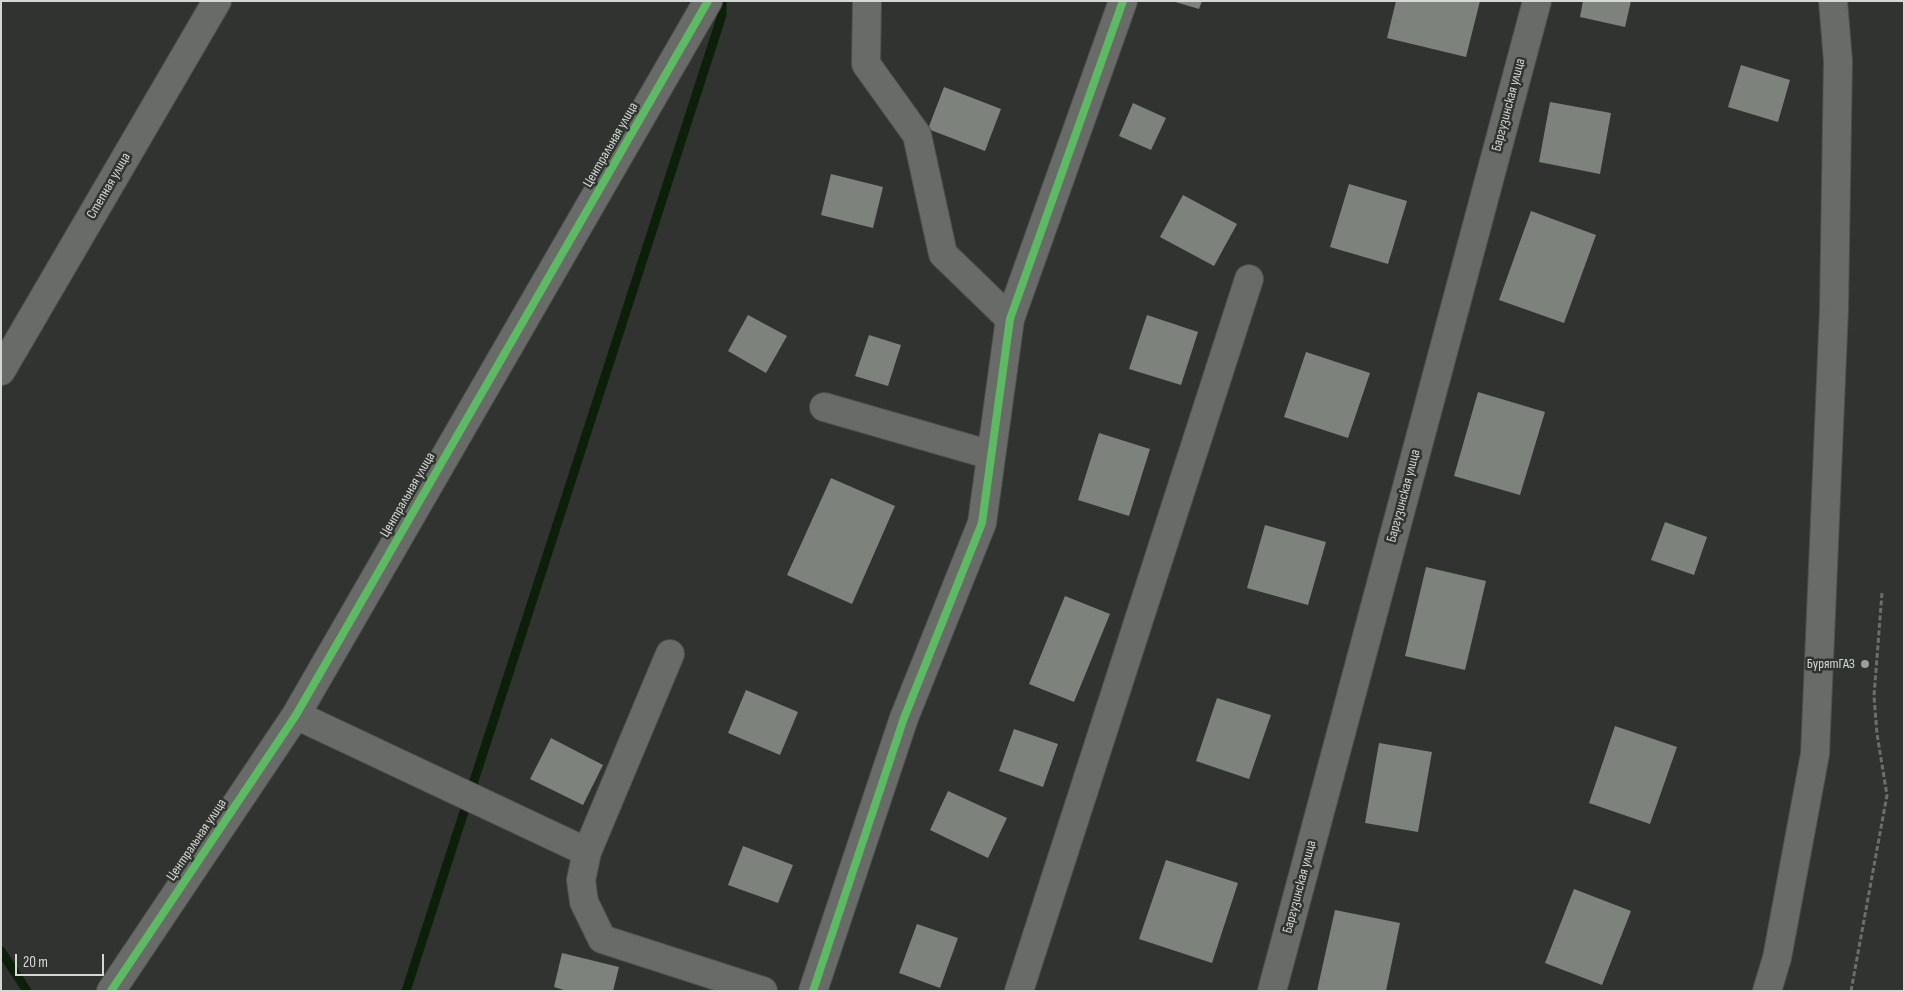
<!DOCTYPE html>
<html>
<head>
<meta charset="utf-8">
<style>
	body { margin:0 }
	#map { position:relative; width:1905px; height:992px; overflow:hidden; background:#313330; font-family:"Sofia Sans Condensed",sans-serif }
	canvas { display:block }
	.frame { position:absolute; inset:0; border:2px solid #d4d7d4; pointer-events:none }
	.scale { position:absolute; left:15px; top:954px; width:89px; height:22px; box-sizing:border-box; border:2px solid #d4d7d4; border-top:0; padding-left:6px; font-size:15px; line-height:18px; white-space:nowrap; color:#d4d7d4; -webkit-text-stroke:4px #30342f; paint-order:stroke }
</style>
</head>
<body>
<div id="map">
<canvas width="1905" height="992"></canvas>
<div class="frame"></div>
<div class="scale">20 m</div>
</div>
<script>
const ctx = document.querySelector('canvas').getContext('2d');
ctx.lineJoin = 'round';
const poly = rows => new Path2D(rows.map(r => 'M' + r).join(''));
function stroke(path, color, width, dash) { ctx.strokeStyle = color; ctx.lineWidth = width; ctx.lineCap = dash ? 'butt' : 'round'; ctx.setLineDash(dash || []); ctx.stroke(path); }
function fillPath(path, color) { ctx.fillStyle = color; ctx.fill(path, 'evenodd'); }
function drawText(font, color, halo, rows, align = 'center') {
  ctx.font = font + ' "Sofia Sans Condensed",sans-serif'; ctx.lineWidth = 5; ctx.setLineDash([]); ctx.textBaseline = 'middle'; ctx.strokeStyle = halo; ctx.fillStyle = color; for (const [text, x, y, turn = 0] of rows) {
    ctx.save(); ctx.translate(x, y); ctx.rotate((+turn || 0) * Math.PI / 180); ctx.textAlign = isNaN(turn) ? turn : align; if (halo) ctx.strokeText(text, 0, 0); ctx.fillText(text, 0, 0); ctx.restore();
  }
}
const stream = poly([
	[1,951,27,991],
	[406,991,722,15,722,1]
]);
const building = poly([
	[1172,1,1202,1,1199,9],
	[1396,1,1480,1,1466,57,1387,38],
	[1583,1,1631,1,1625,27,1580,17],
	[1741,65,1790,80,1778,122,1728,107],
	[944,87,1001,109,985,151,928,129],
	[1550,102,1611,113,1600,174,1539,162],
	[1133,103,1166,118,1151,150,1119,136],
	[831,174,883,187,873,228,821,215],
	[1349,184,1407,201,1388,264,1330,247],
	[1183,195,1237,224,1214,266,1160,237],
	[1531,211,1596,235,1564,323,1499,300],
	[748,315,787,336,766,373,728,351],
	[1147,315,1198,332,1181,385,1129,369],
	[869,335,901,345,888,386,855,376],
	[1306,352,1370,373,1348,438,1284,417],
	[1478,392,1545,412,1520,495,1454,476],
	[1099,433,1150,449,1129,516,1078,500],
	[831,478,895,506,852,604,787,575],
	[1665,522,1707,537,1694,575,1651,560],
	[1265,525,1326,542,1308,605,1247,588],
	[1426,567,1486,581,1465,670,1405,656],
	[1065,596,1110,614,1074,702,1029,684],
	[746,690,798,712,780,755,728,733],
	[1217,698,1271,715,1249,779,1196,761],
	[1615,726,1677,747,1650,824,1589,803],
	[1014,729,1058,744,1043,787,999,771],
	[551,738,603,765,583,805,530,779],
	[1379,743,1432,752,1418,832,1365,823],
	[948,791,1007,818,988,858,930,830],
	[743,846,793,865,778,903,728,885],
	[1166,860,1238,883,1212,963,1139,939],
	[1574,889,1631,911,1602,985,1545,963],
	[1335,910,1400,923,1386,991,1317,991],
	[917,924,958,938,940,988,899,973],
	[562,953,619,967,613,991,567,991,554,987]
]);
const path = poly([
	[1851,991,1887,795,1877,734,1874,696,1882,593]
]);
const street = poly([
	[867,1,866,64,917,135,943,254,1010,319],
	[1,371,217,1],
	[824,407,991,455],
	[670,654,587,852,581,880,584,902,602,939,763,991],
	[296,715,587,852],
	[111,991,296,715,708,1],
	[813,991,904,718,982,523,1010,319,1123,1],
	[1019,991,1249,279],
	[1272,991,1537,1],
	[1767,991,1777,958,1815,754,1834,309,1838,61,1833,1]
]);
const cycleway = poly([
	[111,991,296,715,708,1],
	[813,991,904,718,982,523,1010,319,1123,1]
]);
const markers = [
	[1865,664,5,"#9b9e9b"]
];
const streetNames = [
	["Баргузинская улица",1509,105,-75],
	["Центральная улица",611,145,-60],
	["Степная улица",109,186,-60],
	["Центральная улица",408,495,-60],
	["Баргузинская улица",1404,496,-75],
	["Центральная улица",197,840,-56],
	["Баргузинская улица",1300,887,-75]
];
const poiNames = [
	["БурятГАЗ",1855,664]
];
stroke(stream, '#0c2009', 9);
fillPath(building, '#7d837c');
stroke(street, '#4e504d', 30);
stroke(path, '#6c6e6c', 3, [5, 2.5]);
stroke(street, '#696b69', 28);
stroke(cycleway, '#5cba63', 8);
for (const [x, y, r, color] of markers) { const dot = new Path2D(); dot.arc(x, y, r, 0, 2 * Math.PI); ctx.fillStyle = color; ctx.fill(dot); stroke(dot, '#30342f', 2); }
drawText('14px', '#d4d7d4', '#30342f', streetNames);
drawText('14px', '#d4d7d4', '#30342f', poiNames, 'right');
</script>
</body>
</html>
